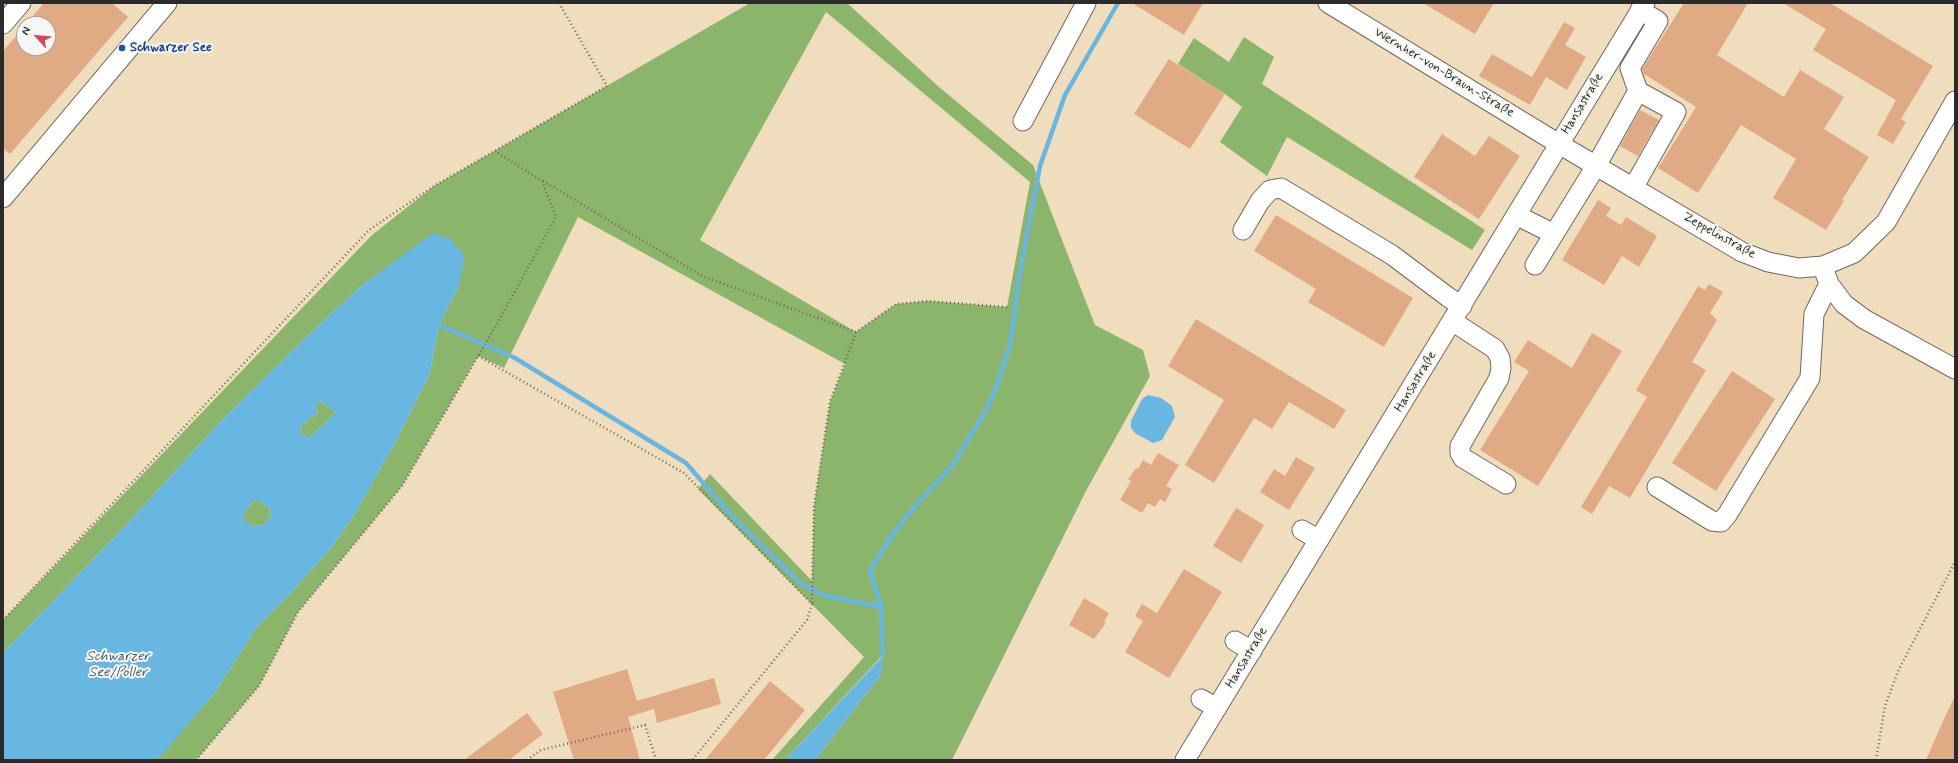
<!DOCTYPE html>
<html>
<head>
<meta charset="utf-8">
<style>
	body { margin:0 }
	#map { position:relative; width:1958px; height:763px; overflow:hidden; background:#f0ddbd; font-family:Mynerve,sans-serif }
	canvas { display:block }
	.frame { position:absolute; inset:0; border:4px solid #2b2b2b; pointer-events:none }
	.north { position:absolute; left:16px; top:16px; width:40px; height:40px; box-sizing:border-box; background:#f6f6f2; border:1px solid #a5a5a2; border-radius:50%; rotate:297deg; font-size:11px; font-weight:700; line-height:16px; text-align:center; color:#2b2b2b }
	.north::after { content:''; display:block; margin:auto; width:14px; height:18px; background:#d1495b; clip-path:polygon(50% 0,100% 100%,50% 72%,0 100%) }
</style>
</head>
<body>
<div id="map">
<canvas width="1958" height="763"></canvas>
<div class="frame"></div>
<div class="north">N</div>
</div>
<script>
const ctx = document.querySelector('canvas').getContext('2d');
ctx.lineJoin = 'round';
function fillPath(path, color) { ctx.fillStyle = color; ctx.fill(path, 'evenodd'); }
const poly = rows => new Path2D(rows.map(r => 'M' + r).join(''));
function stroke(path, color, width, dash) { ctx.strokeStyle = color; ctx.lineWidth = width; ctx.lineCap = dash ? 'butt' : 'round'; ctx.setLineDash(dash || []); ctx.stroke(path); }
function drawText(font, color, halo, rows, align = 'center') {
  ctx.font = font + ' Mynerve,sans-serif'; ctx.lineWidth = 4; ctx.setLineDash([]); ctx.textBaseline = 'middle'; ctx.strokeStyle = halo; ctx.fillStyle = color; for (const [text, x, y, turn = 0] of rows) {
    ctx.save(); ctx.translate(x, y); ctx.rotate((+turn || 0) * Math.PI / 180); ctx.textAlign = isNaN(turn) ? turn : align; if (halo) ctx.strokeText(text, 0, 0); ctx.fillText(text, 0, 0); ctx.restore();
  }
}
const forest = poly([
	[750,3,847,3,939,87,1033,165,1095,325,1143,350,1150,376,1087,489,952,760,815,760,881,675,882,656,785,760,772,760,864,657,698,489,710,474,812,581,814,506,830,402,845,364,578,217,504,368,478,356,402,486,298,612,259,686,196,760,153,760,162,754,216,691,257,627,290,594,330,549,355,514,397,439,430,373,439,325,458,288,433,234,361,286,300,343,223,419,127,524,3,653,3,620,372,235,434,186],
	[826,12,1030,182,1007,307,928,301,896,304,856,332,700,240],
	[1244,37,1274,57,1262,84,1485,230,1472,250,1287,137,1267,176,1220,142,1242,107,1225,94,1178,64,1194,38,1229,62],
	[321,401,336,413,311,436,305,436,300,433,301,426,318,412,315,406],
	[257,500,269,508,271,515,264,525,252,526,244,521,244,514,253,501]
]);
const water = poly([
	[433,233,449,238,465,256,458,288,439,325,430,373,397,439,355,514,330,549,290,594,257,627,216,691,162,755,153,760,3,760,3,653,127,524,223,419,300,343,361,286],
	[321,401,336,413,311,436,305,436,300,433,301,426,318,412,315,406],
	[257,500,269,508,271,515,264,525,252,526,245,521,244,514,253,501],
	[1148,395,1161,398,1172,406,1175,417,1162,440,1153,443,1135,433,1131,428,1131,421,1142,399],
	[883,656,881,675,815,760,785,760]
]);
const stream = poly([
	[439,325,515,358,686,463,731,515,800,583,823,595,881,607],
	[883,656,881,607,870,570,893,534,916,505,952,466,986,411,997,385,1010,346,1019,277,1040,166,1065,95,1118,3]
]);
const building = poly([
	[44,3,112,3,128,17,10,154,3,148,3,51,24,27,24,48,48,48,48,24,26,24],
	[1132,3,1203,3,1184,35],
	[1423,3,1494,3,1475,34],
	[1684,3,1748,3,1717,55,1784,97,1800,70,1844,97,1824,129,1869,157,1842,200,1844,201,1826,230,1773,198,1796,159,1741,125,1698,193,1658,168,1696,107,1644,74,1642,69],
	[1783,3,1830,3,1933,66,1901,119,1906,122,1893,144,1877,135,1896,100,1813,50,1826,29],
	[1564,22,1575,28,1565,45,1586,57,1567,90,1546,77,1530,105,1479,76,1492,54,1532,77],
	[1169,59,1225,94,1190,149,1134,114],
	[1640,110,1659,120,1638,156,1620,146],
	[1442,134,1475,156,1489,136,1520,156,1479,219,1414,177],
	[1598,200,1611,208,1606,216,1621,225,1626,217,1657,236,1639,267,1622,256,1604,285,1562,260],
	[1276,215,1413,298,1384,347,1308,302,1316,289,1254,251],
	[1709,284,1723,292,1710,313,1717,320,1692,362,1706,370,1630,498,1609,486,1592,514,1581,507,1647,397,1636,390,1698,286,1705,290],
	[1196,319,1346,410,1334,429,1289,402,1272,429,1254,418,1214,483,1185,465,1224,400,1168,366],
	[1592,333,1622,351,1538,486,1480,450,1529,371,1514,362,1528,340,1572,368],
	[1732,371,1775,399,1716,491,1672,463],
	[1158,453,1179,465,1166,486,1172,489,1165,502,1160,499,1155,507,1148,503,1142,513,1120,500,1131,481,1128,480,1136,468,1138,469,1143,460,1151,465],
	[1296,457,1315,468,1289,510,1260,492,1274,469,1285,476],
	[1236,508,1264,525,1241,563,1213,546],
	[1184,569,1222,592,1169,678,1125,652,1143,621,1135,616,1142,604,1157,613],
	[1084,598,1109,613,1104,622,1106,623,1094,639,1069,625],
	[627,669,637,701,714,678,721,704,657,723,654,709,628,717,640,760,574,760,553,692],
	[770,681,805,710,764,760,705,760],
	[1955,696,1955,760,1926,760,1943,721],
	[527,713,543,734,509,760,464,760]
]);
const path = poly([
	[543,181,702,276,856,332],
	[478,356,684,473,812,604,807,620,693,759,689,760],
	[812,603,814,506,830,402,856,332,896,304,928,301,1007,307],
	[3,620,369,230,434,186,607,86,559,3],
	[196,760,259,686,298,612,402,486,490,336,556,217,542,181,495,151],
	[527,760,541,750,645,725,656,760],
	[1876,760,1885,706,1899,669,1955,562]
]);
const minor = poly([
	[1328,3,1559,144,1742,252,1768,262,1799,268,1823,266,1854,253,1886,222,1955,101],
	[3,24,21,3],
	[1023,121,1086,3],
	[1633,188,1676,112,1638,91],
	[3,198,167,3],
	[1516,215,1554,234,1596,166,1638,91,1630,68,1658,21,1640,10],
	[1243,230,1260,201,1270,190,1281,188,1392,255,1448,297,1462,306],
	[1535,265,1554,234],
	[1825,273,1829,284,1844,304,1864,319,1955,369],
	[1452,321,1495,349,1500,358,1501,368,1499,378,1460,446,1460,453,1463,458,1506,484],
	[1657,487,1712,521,1721,522,1727,515,1810,378,1814,314,1829,284],
	[1302,530,1319,540],
	[1235,641,1252,651],
	[1201,699,1217,708],
	[1185,760,1645,3]
]);
const markers = [
	[122,48,4,"#1a4fb4"]
];
const transitNames = [
	["Schwarzer See",130,48]
];
const streetNames = [
	["Wernher-von-Braun-Straße",1444,73,31],
	["Hansastraße",1583,104,-59],
	["Zeppelinstraße",1719,236,29],
	["Hansastraße",1416,382,-59],
	["Hansastraße",1247,658,-59]
];
const waterNames = [
	["Schwarzer",118,657],
	["See/Poller",118,673]
];
fillPath(forest, '#8cb56c');
fillPath(water, '#68b6e2');
stroke(stream, '#68b6e2', 4.5);
fillPath(building, '#dfaa84');
stroke(minor, '#70695e', 21);
stroke(path, '#70695e', 2.5, [1, 3]);
stroke(minor, '#fff', 19);
for (const [x, y, r, color] of markers) { const dot = new Path2D(); dot.arc(x, y, r, 0, 2 * Math.PI); ctx.fillStyle = color; ctx.fill(dot); stroke(dot, '#f6f6f2', 1.5); }
drawText('bold 13px', '#164399', '#f6f6f2', transitNames, 'left');
drawText('13px', '#2b2b2b', '#f6f6f2', streetNames);
drawText('italic 14px', '#405c6b', '#f6f6f2', waterNames);
</script>
</body>
</html>
